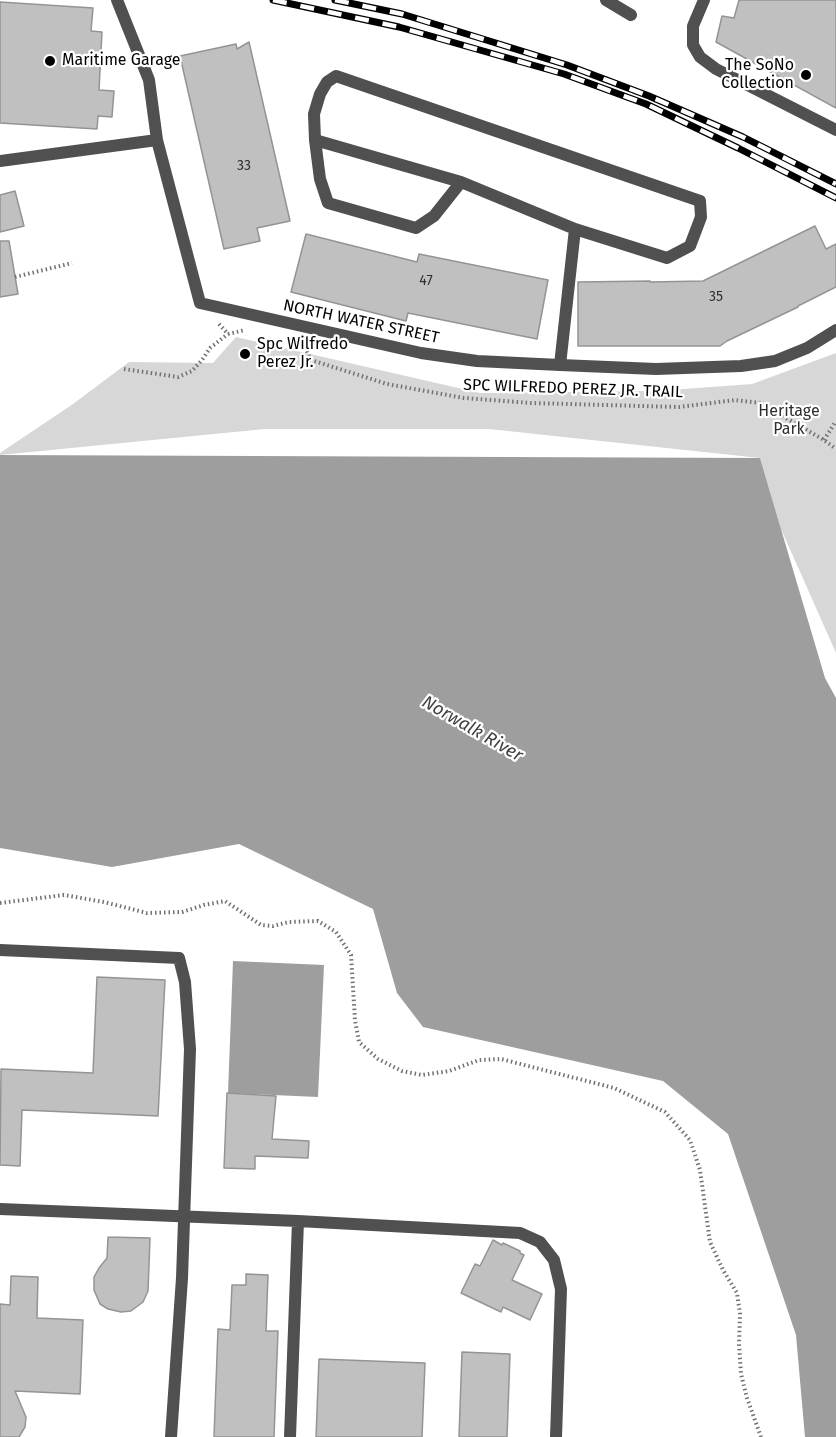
<!DOCTYPE html>
<html>
<head>
<meta charset="utf-8">
<style>
	body { margin:0 }
	canvas { display:block; background:#fff }
</style>
</head>
<body>
<canvas width="836" height="1437"></canvas>
<script>
const ctx = document.querySelector('canvas').getContext('2d');
ctx.lineJoin = 'round';
function fillPath(path, color) { ctx.fillStyle = color; ctx.fill(path, 'evenodd'); }
const poly = rows => new Path2D(rows.map(r => 'M' + r).join(''));
function stroke(path, color, width, dash) { ctx.strokeStyle = color; ctx.lineWidth = width; ctx.lineCap = dash ? 'butt' : 'round'; ctx.setLineDash(dash || []); ctx.stroke(path); }
function drawText(font, color, halo, rows, align = 'center') {
  ctx.font = font + ' "Fira Sans",sans-serif'; ctx.lineWidth = 4.5; ctx.setLineDash([]); ctx.textBaseline = 'middle'; ctx.strokeStyle = halo; ctx.fillStyle = color; for (const [text, x, y, turn = 0] of rows) {
    ctx.save(); ctx.translate(x, y); ctx.rotate((+turn || 0) * Math.PI / 180); ctx.textAlign = isNaN(turn) ? turn : align; if (halo) ctx.strokeText(text, 0, 0); ctx.fillText(text, 0, 0); ctx.restore();
  }
}
const green = poly([
	[236,337,480,393,656,391,752,384,836,353,836,653,781,529,760,458,489,429,265,429,0,455,0,453,73,404,129,362,213,363]
]);
const water = poly([
	[0,455,760,458,825,678,836,698,836,1437,805,1437,796,1335,728,1134,663,1081,423,1027,397,993,373,909,239,844,112,867,0,848],
	[233,961,324,965,318,1097,228,1093]
]);
const building = poly([
	[739,0,836,0,836,108,716,42,722,16,734,18,739,0],
	[0,2,93,8,91,31,102,32,99,90,114,91,112,117,98,116,97,129,0,123,0,2],
	[249,42,290,221,257,228,260,241,224,249,180,56,236,44,237,49,249,42],
	[15,191,24,226,0,232,0,195,15,191],
	[815,226,826,249,836,244,836,287,798,306,798,307,727,341,720,346,578,346,578,282,650,281,650,282,703,281,815,226],
	[306,234,417,262,419,254,548,280,537,339,408,313,406,321,291,292,306,234],
	[0,241,9,241,18,294,0,297,0,241],
	[97,977,165,980,158,1116,22,1110,20,1166,0,1165,1,1069,93,1073,97,977],
	[227,1093,276,1096,272,1139,309,1141,308,1158,255,1156,255,1169,224,1168,227,1093],
	[108,1237,150,1238,148,1291,143,1302,131,1311,121,1312,108,1309,100,1304,94,1290,94,1277,99,1268,107,1258,108,1237],
	[493,1240,502,1245,503,1243,520,1251,520,1253,524,1255,512,1280,542,1294,530,1320,503,1307,501,1312,461,1293,475,1264,480,1266,493,1240],
	[246,1274,268,1275,266,1331,278,1331,274,1437,214,1437,218,1329,230,1330,232,1285,246,1285,246,1274],
	[11,1276,38,1277,37,1318,83,1320,80,1394,15,1391,26,1417,25,1427,19,1437,0,1437,0,1304,10,1305,11,1276],
	[462,1352,510,1354,507,1437,459,1437,462,1352],
	[319,1359,425,1363,422,1437,316,1437,319,1359]
]);
const path = poly([
	[15,277,72,263],
	[219,324,228,334,245,330],
	[303,343,311,360,387,384,464,398,531,403,679,407,735,400,760,403,824,440,836,449],
	[124,369,178,377,192,371,202,360,210,348,228,334],
	[824,440,836,421],
	[0,903,64,895,104,902,147,913,182,912,204,905,225,901,261,925,273,926,289,922,318,921,336,932,351,955,355,1020,359,1042,378,1059,402,1071,422,1075,449,1071,479,1060,501,1059,614,1088,665,1112,690,1140,700,1170,710,1242,723,1270,737,1293,740,1314,739,1344,741,1374,747,1398,761,1437]
]);
const lane = poly([
	[315,140,461,182],
	[560,365,575,229,667,258,690,246,701,217,700,201,336,76,327,82,320,94,314,114,315,140,320,179,328,203,416,228,434,216,461,182,575,229],
	[0,950,179,958,185,982,190,1049,182,1278,171,1437],
	[0,1209,298,1221,520,1233,540,1242,554,1260,561,1289,556,1437],
	[290,1437,298,1221]
]);
const street = poly([
	[117,0,149,80,157,140,200,303,421,353,477,361,560,365,656,369,741,366,775,361,807,348,836,330],
	[606,0,631,15],
	[704,0,693,26,693,45,700,57,716,69,836,130],
	[0,161,157,140]
]);
const rail = poly([
	[273,0,399,27,564,74,646,104,738,148,836,198],
	[335,0,402,14,567,65,649,96,743,137,836,184]
]);
const markers = [
	[50,61,6,"#000"],
	[806,75,6,"#000"],
	[245,354,6,"#000"]
];
const numberNames = [
	["33",244,166],
	["47",426,281],
	["35",716,297]
];
const poiNames = [
	["Maritime Garage",62,61],
	["The SoNo",794,66,"right"],
	["Collection",794,84,"right"],
	["Spc Wilfredo",257,345],
	["Perez Jr.",257,363]
];
const streetNames = [
	["NORTH WATER STREET",361,322,12],
	["SPC WILFREDO PEREZ JR. TRAIL",573,389,2]
];
const parkNames = [
	["Heritage",789,412],
	["Park",789,430]
];
const waterNames = [
	["Norwalk River",472,729,30]
];
fillPath(green, '#d7d7d7');
fillPath(water, '#9e9e9e');
fillPath(building, '#c0c0c0');
stroke(building, '#949494', 1.5);
stroke(path, '#727272', 4, [1.5, 3]);
stroke(lane, '#505050', 12);
stroke(street, '#505050', 12);
stroke(rail, '#000', 7);
stroke(rail, '#fff', 4.5, [14]);
for (const [x, y, r, color] of markers) { const dot = new Path2D(); dot.arc(x, y, r, 0, 2 * Math.PI); ctx.fillStyle = color; ctx.fill(dot); stroke(dot, '#fff', 2); }
drawText('14px', '#303030', null, numberNames);
drawText('16px', '#000', '#fff', poiNames, 'left');
drawText('16px', '#000', '#fff', streetNames);
drawText('16px', '#2e2e2e', '#fff', parkNames);
drawText('italic 18px', '#3f3f3f', '#fff', waterNames);
</script>
</body>
</html>
